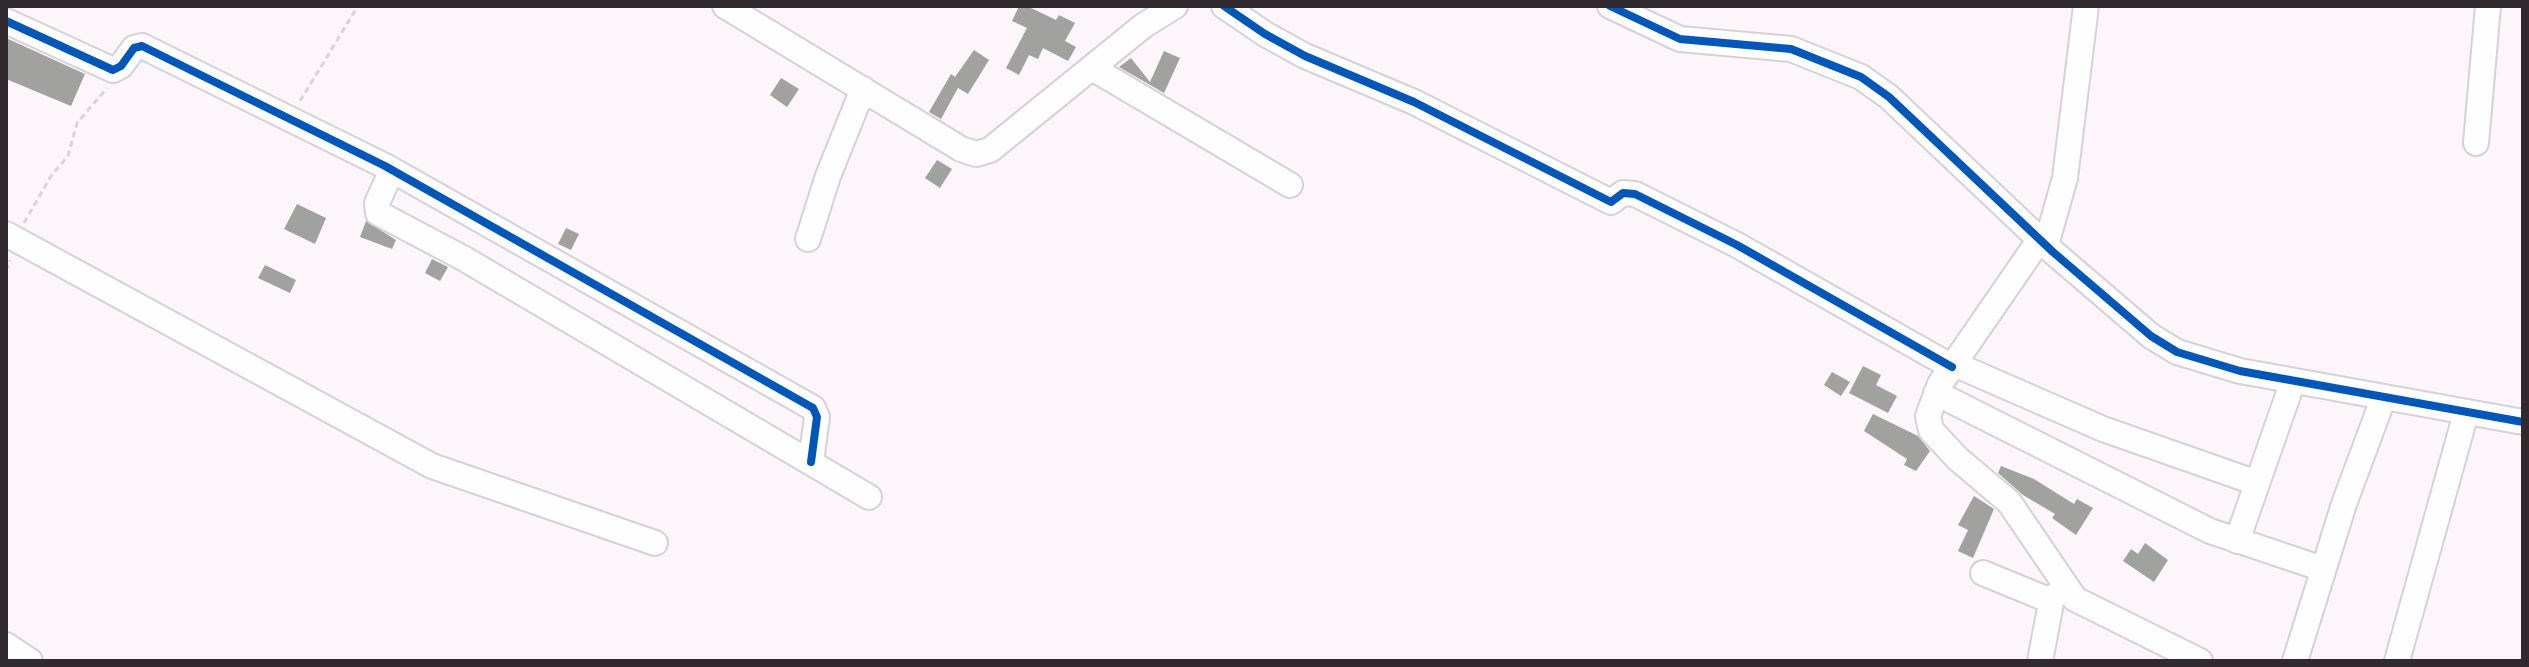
<!DOCTYPE html>
<html>
<head>
<meta charset="utf-8">
<style>
	body { margin:0 }
	#map { position:relative; width:2529px; height:667px; overflow:hidden; background:#fcf6fa; font-family:"PT Sans",sans-serif }
	canvas { display:block }
	.frame { position:absolute; inset:0; border:8px solid #30292d; pointer-events:none }
</style>
</head>
<body>
<div id="map">
<canvas width="2529" height="667"></canvas>
<div class="frame"></div>
</div>
<script>
const ctx = document.querySelector('canvas').getContext('2d');
ctx.lineJoin = 'round';
function fillPath(path, color) { ctx.fillStyle = color; ctx.fill(path, 'evenodd'); }
const poly = rows => new Path2D(rows.map(r => 'M' + r).join(''));
function stroke(path, color, width, dash) { ctx.strokeStyle = color; ctx.lineWidth = width; ctx.lineCap = dash ? 'butt' : 'round'; ctx.setLineDash(dash || []); ctx.stroke(path); }
const building = poly([
	[1019,6,1027,6,1056,20,1059,15,1075,23,1065,41,1076,47,1068,61,1043,48,1038,59,1029,55,1019,75,1006,68,1027,28,1012,21],
	[6,38,85,74,71,106,6,79],
	[974,50,989,60,968,94,958,88,941,119,929,112,951,74,955,77],
	[1164,51,1180,58,1164,93,1119,67,1131,58,1150,82],
	[781,78,799,89,787,107,770,95],
	[937,160,952,169,940,188,925,178],
	[297,204,326,218,315,244,284,229],
	[366,221,396,240,392,249,360,237],
	[566,228,579,234,571,250,558,244],
	[432,259,448,267,440,281,425,273],
	[265,265,296,280,290,293,258,278],
	[1863,366,1881,375,1876,385,1897,396,1888,413,1849,393],
	[1832,372,1850,382,1841,396,1824,385],
	[1873,414,1918,436,1930,451,1916,471,1904,465,1907,459,1864,431],
	[2001,466,2034,479,2074,504,2077,499,2093,508,2076,535,2052,518,2055,514,2023,495,1998,473],
	[1974,496,1994,509,1973,558,1958,551,1968,530,1958,525],
	[2145,543,2168,560,2154,582,2123,561,2131,549,2138,554]
]);
const path = poly([
	[300,101,358,6],
	[24,223,51,176,68,156,77,123,107,88],
	[6,271,10,260]
]);
const minor = poly([
	[725,6,961,149,976,154,990,150,1143,26,1175,6],
	[1224,6,1265,34,1305,56,1414,102,1611,202,1623,193,1635,194,1737,245,1952,367],
	[1610,6,1680,39,1791,49,1861,77,1889,97,2053,252,2151,336,2177,352,2240,371,2523,422],
	[6,21,113,70,121,66,134,48,142,46,385,166,813,408,817,417,811,462],
	[1092,68,1290,185],
	[2476,143,2488,6],
	[392,170,377,203,378,213,463,258,869,497],
	[6,234,432,466,655,543],
	[808,239,828,176,863,89],
	[2040,239,1940,384,1928,416,1931,430,1958,459,2009,502,2075,599,2200,661],
	[2046,245,2065,178,2086,6],
	[1954,364,2103,429,2257,483],
	[1936,393,2210,531,2323,569],
	[2237,541,2293,381],
	[1983,573,2044,598,2052,598,2066,588],
	[6,645,30,661],
	[2040,661,2052,598],
	[2295,661,2344,504,2383,399],
	[2397,661,2466,413]
]);
const cycleway = poly([
	[1224,6,1265,34,1305,56,1414,102,1611,202,1623,193,1635,194,1737,245,1952,367],
	[1610,6,1680,39,1791,49,1861,77,1889,97,2053,252,2151,336,2177,352,2240,371,2523,422],
	[6,21,113,70,121,66,134,48,142,46,385,166,813,408,817,417,811,462]
]);
fillPath(building, '#a1a1a0');
stroke(minor, '#d7d1d5', 28);
stroke(path, '#d7d5d6', 3, [6, 4]);
stroke(minor, '#fffefe', 24);
stroke(cycleway, '#0057b8', 8);
</script>
</body>
</html>
